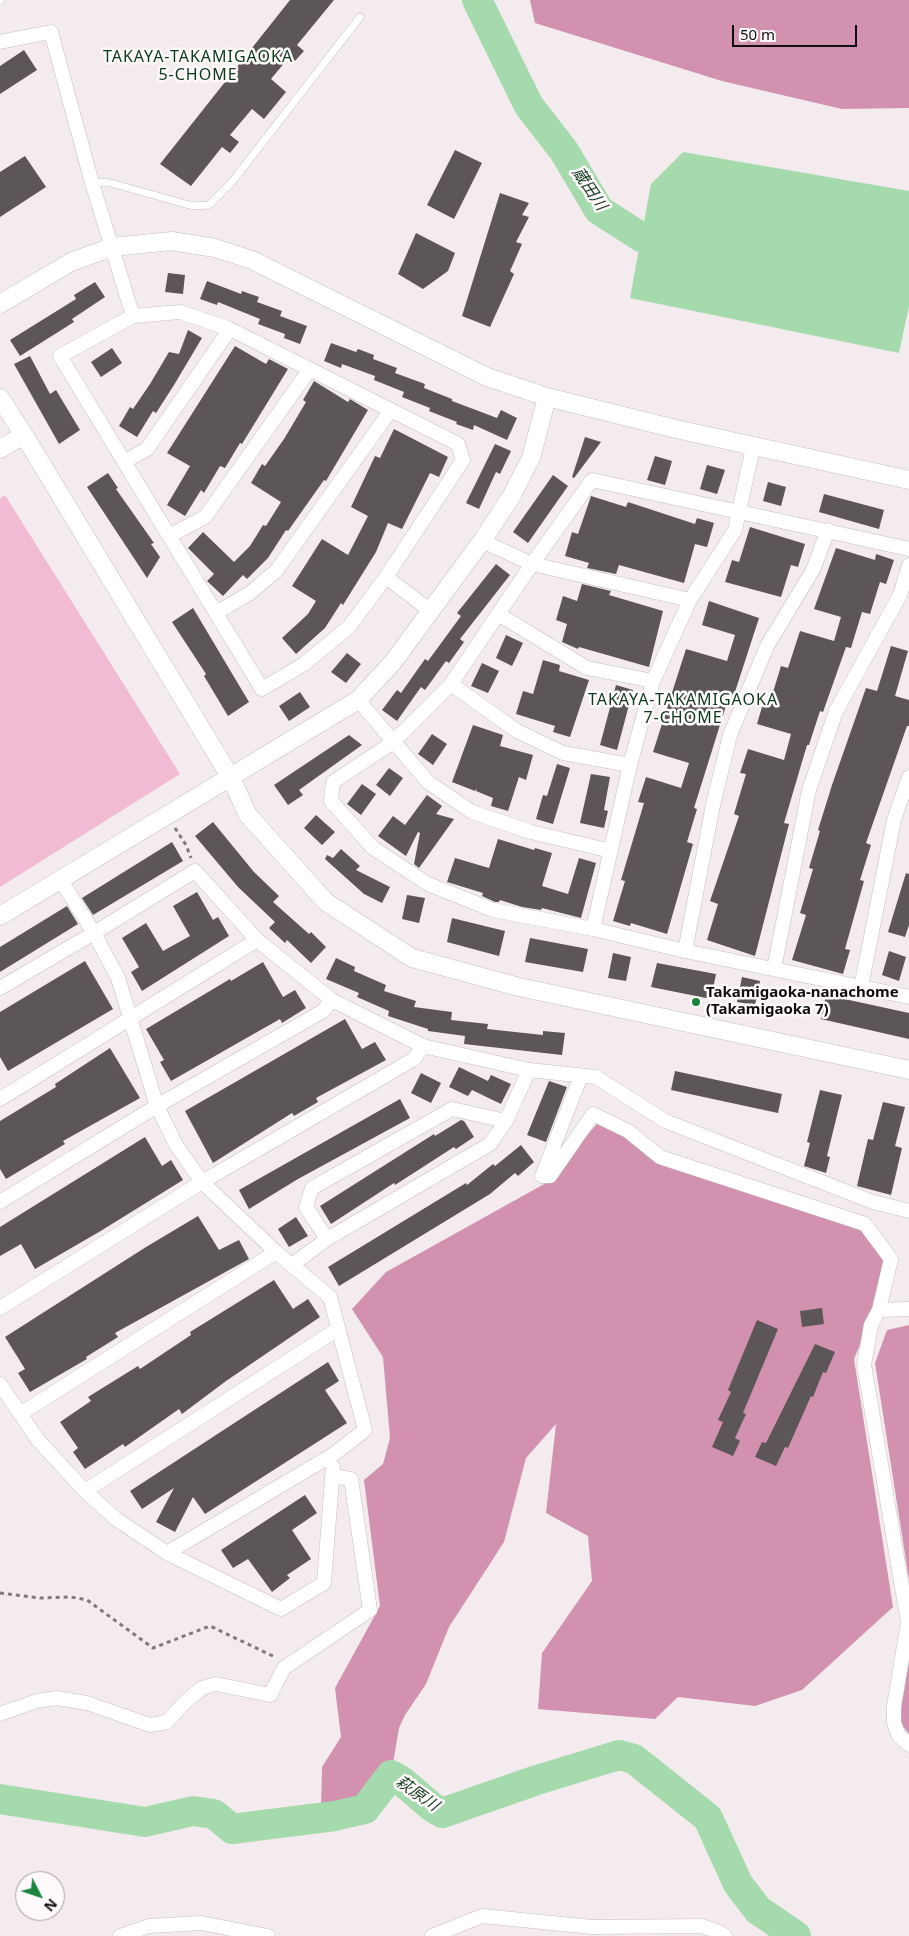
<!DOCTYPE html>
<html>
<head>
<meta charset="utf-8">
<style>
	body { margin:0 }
	#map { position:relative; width:909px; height:1936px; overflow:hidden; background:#f3ebee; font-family:"Noto Sans",sans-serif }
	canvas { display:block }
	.north { position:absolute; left:15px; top:1871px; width:50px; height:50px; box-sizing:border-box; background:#fff9fc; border:1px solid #9f9b9d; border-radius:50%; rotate:131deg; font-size:14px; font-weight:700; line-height:20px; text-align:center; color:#100e0f }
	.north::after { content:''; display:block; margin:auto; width:18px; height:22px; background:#18853b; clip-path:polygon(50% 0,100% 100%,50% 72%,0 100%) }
	.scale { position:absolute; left:732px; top:25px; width:125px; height:22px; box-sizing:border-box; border:2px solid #100e0f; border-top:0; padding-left:6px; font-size:15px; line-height:18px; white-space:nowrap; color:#100e0f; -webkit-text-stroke:4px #fff9fc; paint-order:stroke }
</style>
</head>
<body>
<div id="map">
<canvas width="909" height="1936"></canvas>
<div class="north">N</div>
<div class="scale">50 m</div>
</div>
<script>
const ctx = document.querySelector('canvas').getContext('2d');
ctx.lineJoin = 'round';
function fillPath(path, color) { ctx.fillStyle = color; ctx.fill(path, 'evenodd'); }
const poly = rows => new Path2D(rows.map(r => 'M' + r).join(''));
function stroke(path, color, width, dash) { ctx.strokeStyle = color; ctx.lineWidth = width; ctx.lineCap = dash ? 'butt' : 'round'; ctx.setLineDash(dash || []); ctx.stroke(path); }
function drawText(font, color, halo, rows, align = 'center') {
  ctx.font = font + ' "Noto Sans","Noto Sans JP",sans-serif'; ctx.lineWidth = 5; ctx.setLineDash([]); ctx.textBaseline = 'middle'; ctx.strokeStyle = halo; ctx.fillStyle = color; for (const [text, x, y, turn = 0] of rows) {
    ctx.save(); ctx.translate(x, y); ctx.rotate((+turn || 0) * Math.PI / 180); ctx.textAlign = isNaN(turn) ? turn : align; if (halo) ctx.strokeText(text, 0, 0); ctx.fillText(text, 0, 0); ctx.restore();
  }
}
const green = poly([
	[5,495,180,774,0,887,0,498]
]);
const forest = poly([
	[530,0,909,0,909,108,842,109,722,81,535,23],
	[602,1118,662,1154,864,1223,891,1272,854,1359,893,1607,802,1690,755,1706,678,1697,655,1719,538,1709,542,1653,592,1581,588,1536,546,1513,556,1424,526,1458,504,1542,449,1627,426,1684,405,1715,399,1728,391,1775,362,1807,321,1811,322,1767,341,1737,335,1688,380,1606,364,1480,383,1464,390,1438,383,1357,352,1309,386,1272,546,1183],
	[909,1325,909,1580,875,1363,887,1330],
	[909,1662,909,1734,899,1721]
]);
const water = poly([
	[683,152,909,191,909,306,899,353,630,298,651,184]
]);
const river = poly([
	[477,0,529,106,564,151,599,210,641,237,682,247],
	[0,1799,145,1822,193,1811,214,1814,232,1829,335,1816,365,1809,391,1775,403,1782,432,1807,442,1813,537,1780,619,1755,634,1759,708,1818,738,1884,758,1910,796,1936]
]);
const building = poly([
	[290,0,334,0,297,45,304,51,295,61,290,56,271,79,286,92,264,119,252,109,230,135,239,142,230,153,222,147,191,186,160,164],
	[24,50,37,70,0,94,0,66],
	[455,150,482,163,454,219,427,205],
	[25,156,46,187,0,217,0,172],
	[500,193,529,203,522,215,529,217,516,242,522,244,510,271,514,274,490,327,462,316],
	[416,233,455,253,448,271,423,289,398,274],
	[168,273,185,275,183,294,165,292],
	[207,281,241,294,242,291,259,297,257,302,282,311,280,316,307,326,300,344,284,338,285,334,258,324,260,319,218,302,217,305,200,299],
	[95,282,105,297,72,319,74,322,20,356,10,340,76,299,74,295],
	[188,330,202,338,174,385,156,413,153,411,137,437,119,426,130,407,133,409,150,384,169,352,179,354],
	[331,343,356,352,358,349,374,355,373,359,397,368,395,373,425,384,424,388,452,399,452,401,497,418,501,410,517,418,507,440,474,425,473,430,456,424,457,422,429,411,430,408,402,397,404,392,374,380,375,376,342,364,341,368,324,361],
	[235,346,266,364,269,359,288,369,242,444,240,443,225,468,220,466,204,493,201,490,185,516,167,505,190,466,167,453],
	[112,348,122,363,101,377,91,362],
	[30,356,50,394,56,390,80,430,59,444,14,364],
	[314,381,348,402,350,399,368,410,326,481,324,480,288,531,286,530,268,558,247,579,243,575,223,596,207,581,214,574,188,548,203,532,234,562,250,546,263,525,266,526,281,502,251,483,262,464,265,466,284,439,306,402,303,400],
	[394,429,448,457,439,477,430,473,402,529,388,523,376,552,343,605,341,603,325,628,296,654,282,638,308,614,316,601,292,586,322,539,348,555,368,516,351,507,375,456,380,458],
	[585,437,601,442,574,478,572,477],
	[495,444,511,451,500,474,496,472,479,509,466,503],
	[655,456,672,461,665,485,647,480],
	[707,465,725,470,717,494,700,489],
	[108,473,118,488,116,489,154,543,151,544,160,557,147,578,87,487],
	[553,475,568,486,528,543,513,532],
	[768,482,786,487,781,506,763,501],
	[824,494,884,510,879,529,819,512],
	[591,496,626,507,628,502,695,524,697,518,714,523,707,547,695,544,684,583,619,565,616,574,587,568,589,563,565,556,572,532,578,534],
	[750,527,805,544,798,567,791,565,781,597,725,582,732,560,739,562],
	[836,548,875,560,876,554,894,560,886,584,880,582,870,614,862,612,851,648,846,647,823,712,820,711,809,745,807,745,784,823,789,824,755,956,707,940,718,904,710,901,739,816,734,814,746,774,740,773,748,749,784,760,791,734,757,724,764,700,770,702,781,666,788,668,800,631,834,641,841,617,814,609],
	[496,564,510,575,460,639,464,642,449,663,446,661,425,690,421,687,397,721,382,710,397,690,401,693,425,659,428,661,461,616,457,613],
	[582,584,611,591,609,595,663,611,649,667,579,647,578,649,562,642,567,624,556,620,563,596,577,601],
	[709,601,759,618,734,695,730,693,694,808,697,809,687,842,693,844,667,934,631,923,630,926,613,921,625,881,621,880,644,803,638,802,646,777,681,788,689,763,653,752,686,649,727,661,735,635,702,625],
	[193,608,249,702,228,716,204,676,206,674,172,622],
	[506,635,523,643,512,666,496,658],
	[891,646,908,651,895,696,909,700,909,726,907,726,866,843,871,845,860,880,864,881,845,949,850,950,843,974,792,960,806,915,800,913,813,869,809,868,820,831,818,830,832,785,866,688,877,691],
	[347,653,361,664,346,683,331,672],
	[543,660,560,665,559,671,589,680,570,737,553,732,555,726,516,714,523,691,533,694],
	[482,663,499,671,488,693,471,686],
	[616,685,633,690,617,750,600,745],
	[300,692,310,707,289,721,279,706],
	[473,725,503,735,500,746,533,755,526,780,519,777,508,811,491,806,493,798,476,791,477,788,475,791,452,782],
	[432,734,447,744,433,765,418,754],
	[349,735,362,745,299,790,303,795,288,805,274,785],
	[557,764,570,768,553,824,536,819,543,795,547,796],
	[389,768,403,778,390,796,376,785],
	[591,774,610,777,604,810,608,811,604,828,580,823],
	[362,784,376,794,361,815,347,804],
	[427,795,442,806,436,814,454,819,419,868,414,864,420,833,418,832,406,856,378,836,393,816,405,825],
	[316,815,335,832,322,845,304,828],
	[213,822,254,872,279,896,273,902,309,934,311,932,326,947,311,963,287,940,285,943,269,928,275,922,238,887,195,836],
	[498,839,534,850,535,848,552,853,542,886,568,894,579,858,596,863,581,918,542,908,541,910,522,907,500,900,499,902,495,902,482,896,483,893,447,882,455,858,489,868],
	[172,842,183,861,93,915,82,898],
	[341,849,360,866,356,870,390,887,382,903,364,894,325,859,327,855,333,858],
	[906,873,909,874,909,925,905,937,888,932],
	[197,892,213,920,218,917,229,936,142,991,131,972,139,967,122,938,146,923,163,951,190,936,173,906],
	[407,895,425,898,419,923,402,919],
	[67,906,78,924,0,972,0,947],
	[452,918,505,931,499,956,447,942],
	[530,938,588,949,583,972,525,962],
	[889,951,906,957,899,981,882,975],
	[613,953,631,957,626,981,608,978],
	[336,958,355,967,354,971,386,985,384,991,416,1001,414,1007,452,1012,451,1020,488,1024,487,1029,543,1035,543,1031,565,1033,562,1055,464,1044,465,1036,428,1031,428,1029,388,1016,389,1011,357,997,359,993,326,979],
	[85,961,113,1009,8,1071,0,1057,0,1012],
	[263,962,283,997,295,990,306,1008,282,1023,280,1019,171,1081,160,1062,164,1060,146,1029,230,979,231,981],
	[657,963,716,974,711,999,651,987],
	[742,977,760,981,755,1005,737,1002],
	[826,995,909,1013,909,1039,821,1019],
	[345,1019,362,1049,375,1042,386,1060,316,1098,318,1102,294,1116,292,1113,213,1163,185,1111],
	[110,1048,140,1098,63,1141,65,1144,6,1179,0,1169,0,1121,56,1087,55,1084],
	[459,1067,488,1081,491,1075,511,1084,501,1104,472,1090,468,1096,449,1087],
	[675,1071,782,1094,778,1113,671,1090],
	[421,1073,441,1083,431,1103,411,1093],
	[549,1081,567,1087,546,1142,527,1135],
	[820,1090,842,1095,827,1156,830,1157,826,1173,804,1166,810,1143,807,1142],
	[400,1099,410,1118,298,1179,249,1209,239,1190],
	[883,1102,905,1107,895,1146,902,1148,891,1195,857,1186,868,1139,873,1140],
	[461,1120,464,1121,474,1137,456,1149,454,1147,395,1185,394,1183,331,1224,320,1206,434,1134,435,1136],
	[145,1137,162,1166,171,1160,183,1180,99,1232,35,1269,21,1244,0,1256,0,1227],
	[521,1145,534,1162,518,1176,515,1173,490,1194,339,1286,328,1267,466,1183,467,1185,493,1164,495,1166],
	[198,1216,219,1250,239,1240,249,1259,115,1333,118,1337,86,1357,87,1359,30,1392,18,1373,25,1369,5,1337,146,1247],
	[296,1217,308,1236,289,1247,278,1229],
	[274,1280,293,1309,308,1299,320,1317,226,1381,182,1414,179,1409,125,1447,123,1444,85,1469,73,1452,78,1448,60,1422,91,1401,88,1397,138,1366,140,1369,191,1335,190,1332],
	[822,1308,824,1324,802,1327,800,1311],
	[757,1320,778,1329,743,1413,746,1414,735,1438,740,1441,733,1456,712,1447,723,1422,718,1420,731,1392,728,1390],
	[815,1344,835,1352,826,1373,823,1372,813,1397,811,1396,788,1448,785,1447,776,1466,755,1457,762,1442,766,1443],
	[328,1362,339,1381,325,1390,347,1423,205,1514,193,1497,175,1532,156,1522,174,1488,142,1509,130,1491],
	[305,1495,317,1513,292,1530,311,1559,287,1575,290,1578,272,1592,248,1559,233,1568,221,1550]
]);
const path = poly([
	[175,828,186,845,191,858],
	[0,1593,40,1598,71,1597,87,1600,153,1648,210,1626,275,1657]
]);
const service = poly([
	[0,1,1,0],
	[92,183,107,182,193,206,209,205,232,182,360,17]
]);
const minor = poly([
	[0,42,51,32,92,183,133,316],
	[180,312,230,329,458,444,463,460,386,577,349,627,304,664,262,689,60,356,133,316,180,312],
	[124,462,147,449,230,329],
	[169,536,205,517,310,369],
	[482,541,532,564,690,600],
	[909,549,592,480,532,564,451,684,392,743,333,782,331,801,373,848,428,884,493,910,593,929,685,951,909,997],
	[386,577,431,611],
	[216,613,250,593,276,571,391,410],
	[498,614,587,668,653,681],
	[451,684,517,731,563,753,630,765],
	[358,700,428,782,472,812,531,832,611,851],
	[60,879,94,933,118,978,157,1106,176,1145,202,1182,276,1252,330,1297,365,1430,334,1454,167,1553],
	[593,929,630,765,653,681,690,600,735,530,753,447],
	[685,951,713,805,730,735,767,646,813,570,828,530],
	[774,969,809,790,836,711,900,595,909,565],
	[861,987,894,820,909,777],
	[0,988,94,933,195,871,257,940,332,1000,423,1046,529,1070,596,1077,665,1121,873,1202,909,1211],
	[581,1076,542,1176,550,1176,593,1114,628,1131,660,1157,865,1224,891,1259,879,1310],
	[0,1099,257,940],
	[0,1202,157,1106,323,1011,332,1000],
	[327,1239,306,1207,312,1188,452,1109,506,1121],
	[292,1265,327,1239,490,1144,506,1121,529,1070],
	[0,1308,202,1182,414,1059,423,1046],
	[909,1309,879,1310,871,1325,864,1365,908,1622,894,1706,894,1723,899,1736,909,1745],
	[0,1384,38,1440,85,1491,116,1519,167,1553,281,1609,324,1583,333,1467],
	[20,1414,276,1252],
	[85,1491,338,1329],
	[0,1714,37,1701,57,1698,87,1703,150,1725,167,1722,184,1703,202,1688,216,1684,270,1695,284,1668,370,1610,351,1479,332,1476],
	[120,1936,149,1926,201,1923,268,1936],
	[432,1936,482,1916,592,1927,701,1926,717,1931,725,1936]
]);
const tertiary = poly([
	[0,304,71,262,112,247,172,241,215,248,252,260,487,377,547,397,676,429,909,480],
	[0,398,24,435,231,778,248,815,326,902,412,958,519,987,909,1070],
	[0,449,24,435],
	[0,916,358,700,393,662,482,541,511,497,531,458,547,397]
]);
const markers = [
	[696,1002,5,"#18853b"]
];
const poiNames = [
	["Takamigaoka-nanachome",706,993],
	["(Takamigaoka 7)",706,1010]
];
const neighbourhoodNames = [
	["TAKAYA-TAKAMIGAOKA",198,57],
	["5-CHOME",198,75],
	["TAKAYA-TAKAMIGAOKA",683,700],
	["7-CHOME",683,718]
];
const waterNames = [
	["蔵田川",589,189,56],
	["萩原川",417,1794,35]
];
fillPath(green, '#f0bbd3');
fillPath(forest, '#d191af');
fillPath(water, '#a4daac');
stroke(river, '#a4daac', 30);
fillPath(building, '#5d5659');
stroke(service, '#c6bfc2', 8);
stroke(minor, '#c6bfc2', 15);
stroke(tertiary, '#c6bfc2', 19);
stroke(path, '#7f7a7c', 3, [4, 4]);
stroke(service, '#fff', 7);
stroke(minor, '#fff', 14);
stroke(tertiary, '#fff', 18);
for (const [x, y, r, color] of markers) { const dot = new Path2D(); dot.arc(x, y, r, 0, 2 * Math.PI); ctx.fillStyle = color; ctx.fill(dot); stroke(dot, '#fff9fc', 2); }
drawText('bold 15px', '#100e0f', '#fff9fc', poiNames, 'left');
ctx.letterSpacing = '1px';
drawText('16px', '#083b17', '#fff9fc', neighbourhoodNames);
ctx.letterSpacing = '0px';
drawText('italic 16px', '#11391b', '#fff9fc', waterNames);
</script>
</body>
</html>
